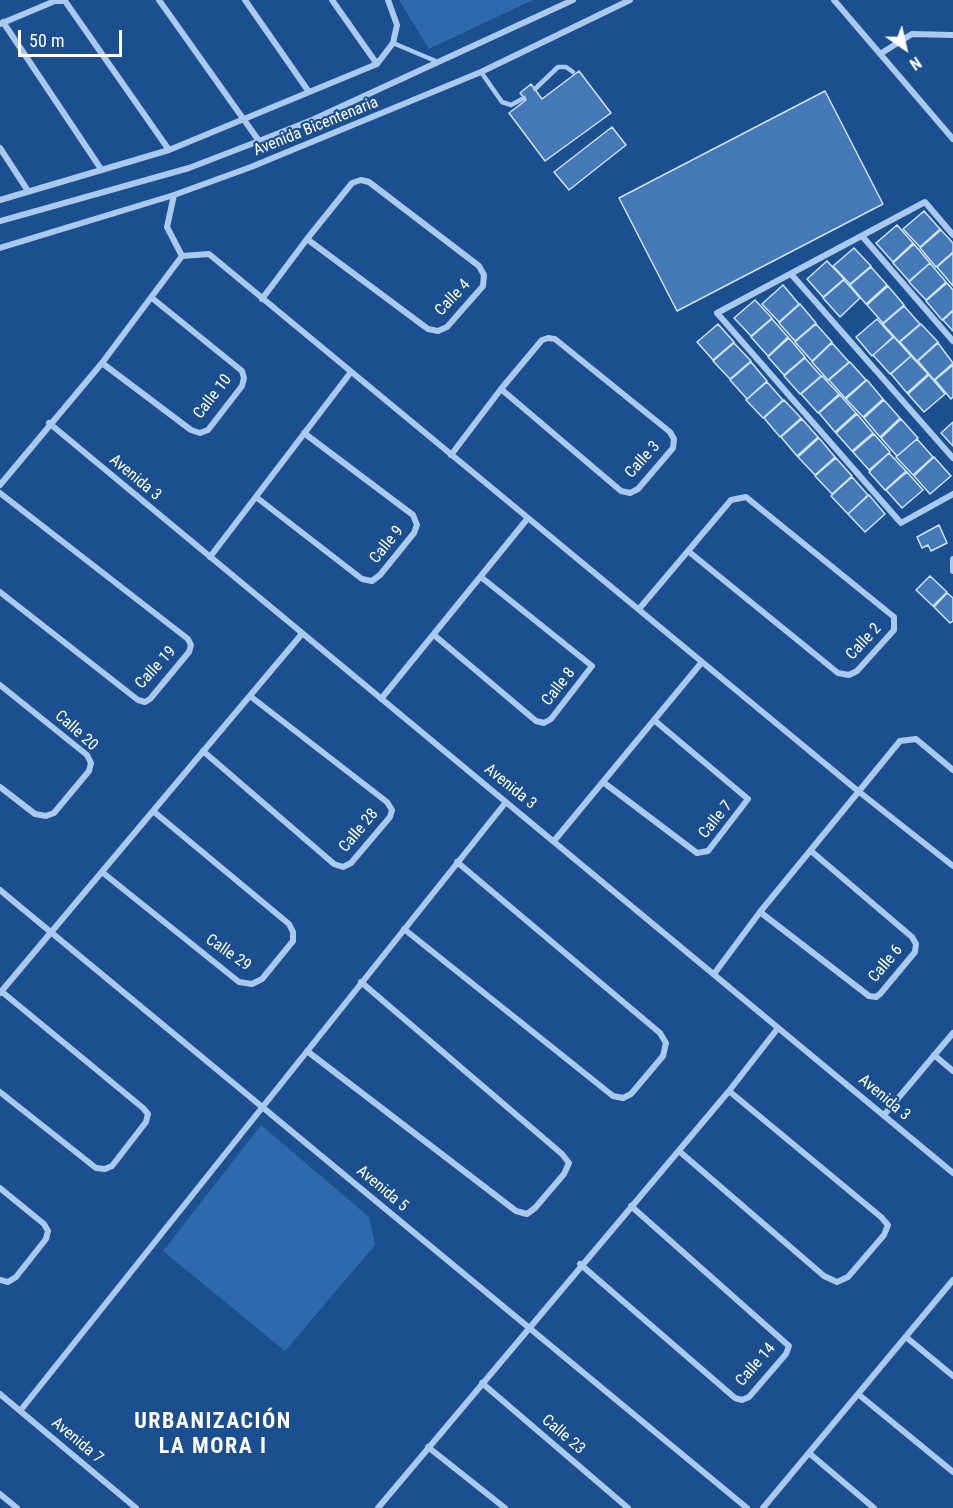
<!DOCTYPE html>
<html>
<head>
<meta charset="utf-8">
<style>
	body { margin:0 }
	#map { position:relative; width:953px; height:1508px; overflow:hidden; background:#1b4f8f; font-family:"Roboto Condensed",sans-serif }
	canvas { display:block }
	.north { position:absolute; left:875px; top:18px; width:60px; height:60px; -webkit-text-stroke:4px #1b4f8f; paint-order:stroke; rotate:146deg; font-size:16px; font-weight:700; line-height:24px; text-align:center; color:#fff }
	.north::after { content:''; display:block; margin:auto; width:21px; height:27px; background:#fff; clip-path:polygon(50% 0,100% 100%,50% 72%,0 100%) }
	.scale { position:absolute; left:18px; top:30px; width:104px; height:27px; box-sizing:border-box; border:3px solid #fff; border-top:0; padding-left:8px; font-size:18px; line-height:21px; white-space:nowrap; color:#fff; -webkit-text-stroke:4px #1b4f8f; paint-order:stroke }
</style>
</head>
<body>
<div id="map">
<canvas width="953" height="1508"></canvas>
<div class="north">N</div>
<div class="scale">50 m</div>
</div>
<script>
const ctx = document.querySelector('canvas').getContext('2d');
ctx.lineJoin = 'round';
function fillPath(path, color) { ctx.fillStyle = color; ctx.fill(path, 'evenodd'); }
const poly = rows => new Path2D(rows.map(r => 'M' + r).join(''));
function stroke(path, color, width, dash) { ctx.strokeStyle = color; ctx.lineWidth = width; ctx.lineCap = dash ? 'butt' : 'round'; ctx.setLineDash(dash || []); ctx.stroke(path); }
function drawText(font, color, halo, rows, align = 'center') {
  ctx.font = font + ' "Roboto Condensed",sans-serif'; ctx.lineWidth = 4.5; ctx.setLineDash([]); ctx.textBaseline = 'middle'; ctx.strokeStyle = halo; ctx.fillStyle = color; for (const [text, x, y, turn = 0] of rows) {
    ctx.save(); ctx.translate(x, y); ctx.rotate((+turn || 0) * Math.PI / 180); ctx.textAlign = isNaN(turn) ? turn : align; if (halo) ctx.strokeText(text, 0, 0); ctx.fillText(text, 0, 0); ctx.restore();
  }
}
const green = poly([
	[399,0,533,0,429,49],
	[261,1125,369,1217,375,1245,285,1351,163,1251]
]);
const building = poly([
	[579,71,611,113,545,161,509,113,526,100,520,93,531,84,542,99,579,71],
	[825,91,883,204,677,311,619,198,825,91],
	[612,127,626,145,569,190,554,172,612,127],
	[924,211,940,229,920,247,903,229,924,211],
	[897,225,913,243,893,262,876,243,897,225],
	[941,230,953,243,953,252,936,267,920,248,941,230],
	[914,244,930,263,909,281,893,263,914,244],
	[854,248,871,266,850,284,833,266,854,248],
	[953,253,953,286,937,267,953,253],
	[827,261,844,279,823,297,807,279,827,261],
	[930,263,946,282,926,300,909,282,930,263],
	[871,267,887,285,866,304,850,285,871,267],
	[844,280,860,298,840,317,823,298,844,280],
	[947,283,953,290,953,310,942,320,926,301,947,283],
	[783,285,799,304,779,322,762,304,783,285],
	[888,286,904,305,883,323,867,305,888,286],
	[755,300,772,318,751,336,734,318,755,300],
	[800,304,816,323,795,341,779,323,800,304],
	[904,306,920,324,899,342,883,324,904,306],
	[953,311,953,331,943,320,953,311],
	[772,319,788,337,768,356,751,337,772,319],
	[877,319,893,337,872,356,856,337,877,319],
	[718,324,734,342,713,360,697,342,718,324],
	[816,324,832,342,812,361,795,342,816,324],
	[921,324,938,342,917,361,900,342,921,324],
	[894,337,911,356,890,374,873,355,894,337],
	[789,338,805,357,784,375,768,357,789,338],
	[734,343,751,361,730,379,713,361,734,343],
	[832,343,849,362,828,380,812,362,832,343],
	[938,343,953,363,934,380,918,361,938,343],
	[911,356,928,374,907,393,891,374,911,356],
	[805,358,821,376,800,394,784,376,805,358],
	[751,362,767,381,747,399,730,380,751,362],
	[850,362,866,380,845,398,829,380,850,362],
	[953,365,953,397,951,399,935,380,953,365],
	[929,375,945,394,924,412,908,394,929,375],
	[822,376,839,394,818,413,801,394,822,376],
	[867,380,883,399,863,417,846,399,867,380],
	[767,382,783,400,763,418,746,400,767,382],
	[840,395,856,413,835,432,819,413,840,395],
	[784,400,801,418,780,437,764,418,784,400],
	[884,400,900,418,880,437,864,418,884,400],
	[857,414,873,433,852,451,836,433,857,414],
	[802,419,818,437,797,456,781,437,802,419],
	[901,419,918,438,897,456,881,438,901,419],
	[953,422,953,446,941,433,953,422],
	[874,434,890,452,869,470,853,452,874,434],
	[819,438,835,457,815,475,798,457,819,438],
	[917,439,933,457,913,475,896,457,917,439],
	[889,453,906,471,885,490,869,472,889,453],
	[934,457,951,476,930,494,914,476,934,457],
	[836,458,852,476,832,494,815,476,836,458],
	[907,472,923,490,902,508,886,490,907,472],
	[852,477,868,495,848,514,831,496,852,477],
	[869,495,885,514,865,532,848,514,869,495],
	[939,525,947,543,931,551,928,545,922,548,917,537,939,525],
	[930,576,947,592,933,606,916,590,930,576],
	[947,593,953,598,953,621,950,623,934,607,947,593]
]);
const lane = poly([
	[393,43,438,62],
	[481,72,502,102,511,105,524,98],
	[535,89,558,67,566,67,573,72]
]);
const street = poly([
	[159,0,259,141],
	[245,0,309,92],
	[332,0,377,64,393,43,397,25,388,0],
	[834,0,953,139],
	[3,22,101,169],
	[0,24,55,1,65,1,169,150],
	[880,54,912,34,953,35],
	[0,148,28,191],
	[174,195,167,227,182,256],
	[0,200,169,150,377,64],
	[0,221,189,168,259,141,312,120,573,0],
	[953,235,925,202,717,313,901,523,953,494],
	[862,236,953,341],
	[0,248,174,195,251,167,481,72,630,0],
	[182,256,209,254,858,791,953,866],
	[791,274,953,458],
	[262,299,307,239,352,183,361,180,369,182,479,266,484,275,483,286,447,327,438,331,428,329,307,239],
	[102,363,191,430,200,433,208,430,242,386,244,378,242,371,152,298],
	[49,423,953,1173],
	[451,455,501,389,542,340,548,338,555,339,670,432,674,439,673,448,638,489,630,493,621,491,501,389],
	[0,485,102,363,182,256],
	[0,493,188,639,191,645,189,652,150,699,145,702,138,700,0,592],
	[256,497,362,579,372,581,380,575,414,533,417,525,413,515,304,433],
	[210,557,351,372],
	[953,559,953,571],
	[639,609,688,551,731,500,746,497,894,617,894,630,857,671,849,675,838,673,688,551],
	[434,635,536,721,544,723,551,719,592,666,481,577],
	[0,685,87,755,91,763,89,771,54,813,46,816,35,814,0,787],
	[381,699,528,518],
	[203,751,334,864,343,867,351,863,390,817,392,810,387,802,250,696],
	[603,782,697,853,708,851,748,799,654,720],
	[554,841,702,662],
	[102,872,239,982,252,984,262,979,293,941,293,932,289,924,153,811],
	[0,890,747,1508],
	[760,912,869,996,876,997,880,994,915,952,916,944,912,937,811,851],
	[404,929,613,1096,623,1098,631,1094,663,1056,666,1043,660,1033,457,862],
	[714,974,760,912,900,741,916,739,953,770],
	[0,993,301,635],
	[307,1051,516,1211,527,1214,535,1208,564,1174,569,1163,562,1154,361,982],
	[934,1055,953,1071],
	[0,1092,96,1168,105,1169,112,1166,146,1122,148,1114,143,1108,1,991],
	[884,1115,953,1033],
	[679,1151,824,1276,837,1282,848,1277,884,1235,888,1225,881,1217,729,1091],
	[0,1188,44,1224,48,1231,46,1239,16,1277,8,1282,0,1280],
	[580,1264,735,1398,742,1400,749,1397,786,1354,789,1346,631,1206],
	[906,1337,953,1376],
	[482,1383,628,1508],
	[0,1394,136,1508],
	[858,1394,953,1472],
	[20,1411,506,802],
	[428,1447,505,1508],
	[809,1453,874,1508],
	[0,1494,17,1508],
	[378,1508,729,1091,778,1028],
	[763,1508,953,1280]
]);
const streetNames = [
	["Avenida Bicentenaria",316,127,-22],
	["Calle 4",453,298,-47],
	["Calle 10",213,397,-52],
	["Calle 3",643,460,-48],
	["Avenida 3",135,478,40],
	["Calle 9",387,545,-51],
	["Calle 2",864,642,-47],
	["Calle 19",156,668,-47],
	["Calle 8",559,687,-52],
	["Calle 20",76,731,42],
	["Avenida 3",510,787,39],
	["Calle 7",716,820,-51],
	["Calle 28",359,831,-50],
	["Calle 29",228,953,35],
	["Calle 6",886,964,-50],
	["Avenida 3",884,1098,40],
	["Avenida 5",382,1189,40],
	["Calle 14",756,1365,-49],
	["Calle 23",563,1435,41],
	["Avenida 7",77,1441,40]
];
const districtNames = [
	["URBANIZACIÓN",213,1422],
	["LA MORA I",213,1447]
];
fillPath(green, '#2e69ad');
fillPath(building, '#4478b7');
stroke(building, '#cfe3fa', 1.5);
stroke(lane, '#a9c9ee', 4.5);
stroke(street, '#a9c9ee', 6);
drawText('16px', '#fff', '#1b4f8f', streetNames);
ctx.letterSpacing = '1.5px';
drawText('bold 22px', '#fff', '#1b4f8f', districtNames);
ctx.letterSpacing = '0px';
</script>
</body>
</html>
